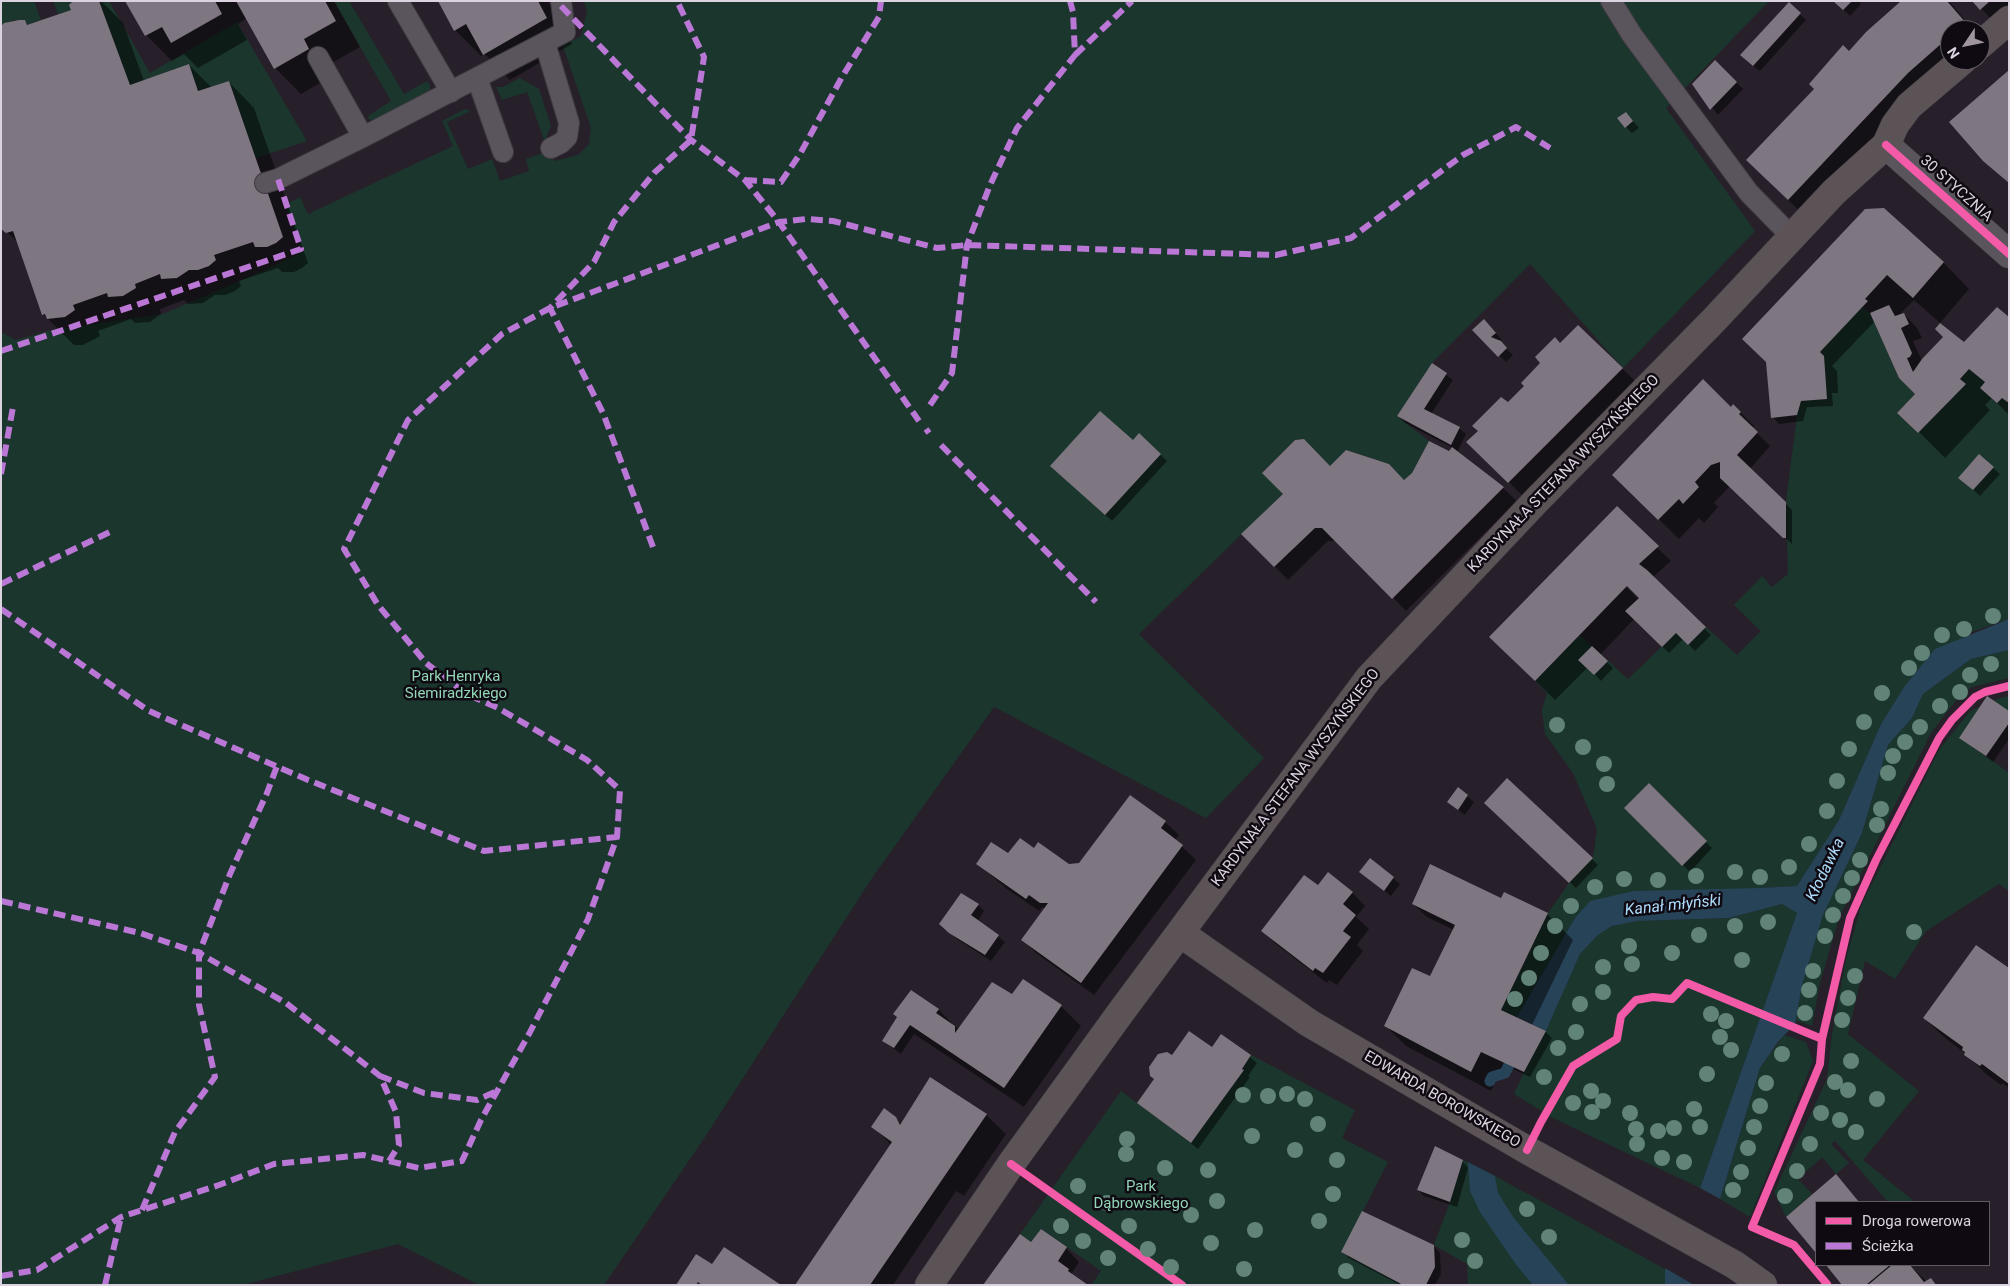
<!DOCTYPE html>
<html>
<head>
<meta charset="utf-8">
<style>
	body { margin:0 }
	#map { position:relative; width:2010px; height:1286px; overflow:hidden; background:#27202a; font-family:Roboto,sans-serif }
	canvas { display:block }
	.frame { position:absolute; inset:0; border:2px solid #dcd3e0; pointer-events:none }
	.legend { position:absolute; left:1815px; top:1201px; width:175px; height:65px; box-sizing:border-box; background:#0f0911; border:1px solid #615a64; margin:0; padding:6px 9px; list-style:none; font-size:15px; color:#dcd3e0 }
	.legend li { display:flex; align-items:center; gap:10px; height:25px }
	.legend b { width:25px; border:1px solid #615a64 }
	.north { position:absolute; left:1940px; top:20px; width:50px; height:50px; box-sizing:border-box; background:#0f0911; border:1px solid #615a64; border-radius:50%; rotate:236deg; font-size:14px; font-weight:700; line-height:20px; text-align:center; color:#dcd3e0 }
	.north::after { content:''; display:block; margin:auto; width:18px; height:22px; background:#9d94a0; clip-path:polygon(50% 0,100% 100%,50% 72%,0 100%) }
</style>
</head>
<body>
<div id="map">
<canvas width="2010" height="1286"></canvas>
<div class="frame"></div>
<ul class="legend">
<li><b style="height:6px;background:#f35aa7"></b>Droga rowerowa</li>
<li><b style="height:6px;background:#ba77d6"></b>Ścieżka</li>
</ul>
<div class="north">N</div>
</div>
<script>
const ctx = document.querySelector('canvas').getContext('2d');
ctx.lineJoin = 'round';
function fillPath(path, color) { ctx.fillStyle = color; ctx.fill(path, 'evenodd'); }
const poly = rows => new Path2D(rows.map(r => 'M' + r).join(''));
function stroke(path, color, width, dash) { ctx.strokeStyle = color; ctx.lineWidth = width; ctx.lineCap = dash ? 'butt' : 'round'; ctx.setLineDash(dash || []); ctx.stroke(path); }
function drawText(font, color, halo, rows, align = 'center') {
  ctx.font = font + ' Roboto,sans-serif'; ctx.lineWidth = 5; ctx.setLineDash([]); ctx.textBaseline = 'middle'; ctx.strokeStyle = halo; ctx.fillStyle = color; for (const [text, x, y, turn = 0] of rows) {
    ctx.save(); ctx.translate(x, y); ctx.rotate((+turn || 0) * Math.PI / 180); ctx.textAlign = isNaN(turn) ? turn : align; if (halo) ctx.strokeText(text, 0, 0); ctx.fillText(text, 0, 0); ctx.restore();
  }
}
const green = poly([
	[1,1,34,1,41,20,27,25,25,20,13,20,1,26],
	[53,1,73,1,71,10,58,14],
	[99,1,109,1,150,73,237,22,307,141,256,158,229,81,198,91,189,64,130,85],
	[334,1,349,1,404,94,427,81,430,85,430,90,426,94,373,120,368,119,368,116,391,101],
	[584,1,1769,1,1666,108,1755,231,1623,368,1530,264,1432,363,1397,416,1429,441,1412,473,1404,480,1389,464,1346,450,1330,466,1304,439,1295,440,1262,472,1283,494,1139,634,1264,758,1206,818,994,707,872,878,703,1140,604,1285,479,1285,398,1244,243,1285,1,1285,1,332,15,340,47,331,163,314,265,270,302,252,285,205,300,197,308,214,453,146,442,121,465,109,471,111,447,122,468,169,492,159,500,181,529,171,526,159,548,151,527,92,502,100,496,87,503,87,520,78,539,89,551,126,546,138,554,161,578,155,589,144,591,128,563,46,581,36,587,12],
	[1862,307,1870,313,1899,378,1915,394,1897,413,1918,433,1965,384,1960,379,1969,369,1985,382,1980,388,1997,403,2002,398,2009,403,2009,619,1969,633,1904,687,1881,724,1839,820,1797,886,1759,888,1575,918,1517,1017,1501,1010,1548,913,1569,883,1593,858,1597,829,1573,773,1545,734,1542,710,1547,693,1535,681,1580,635,1628,679,1676,633,1688,645,1706,627,1737,655,1761,631,1734,605,1762,576,1772,587,1788,574,1786,502,1797,415,1801,401,1827,399,1820,352],
	[1649,783,1706,841,1682,866,1624,808],
	[2009,650,2009,678,1972,687,1961,694,1931,733,1839,918,1820,983,1812,1026,1795,1020,1802,985,1823,914,1862,833,1888,745,1912,718,1923,694,1971,659],
	[2009,696,2009,723,1986,756,2009,773,2009,891,1999,884,1926,931,1895,979,1865,961,1848,1034,1919,1091,1863,1160,1915,1202,1888,1202,1835,1141,1831,1144,1849,1163,1836,1174,1822,1157,1798,1179,1812,1194,1786,1217,1774,1192,1827,1079,1832,1033,1846,960,1861,906,1939,750,1970,711,2000,698],
	[1782,904,1797,913,1700,1188,1553,1118,1514,1094,1524,1072,1546,1031,1580,954,1598,935,1612,926,1638,921,1729,918],
	[1784,1035,1806,1042,1813,1061,1750,1217,1720,1199,1760,1068],
	[1251,1055,1355,1110,1342,1138,1388,1162,1342,1252,1399,1283,1399,1285,1091,1285,1101,1271,1041,1229,1031,1242,1020,1234,1121,1091,1191,1143,1244,1070,1242,1069],
	[1463,1160,1495,1176,1694,1285,1468,1285,1467,1264,1434,1245,1450,1202]
]);
const water = poly([
	[2009,619,2009,650,1971,659,1923,694,1912,718,1888,745,1862,833,1823,915,1802,985,1795,1024,1778,1042,1760,1068,1720,1199,1700,1188,1797,913,1782,904,1729,918,1638,921,1612,926,1598,935,1580,954,1546,1031,1517,1017,1575,918,1590,901,1634,891,1759,888,1797,886,1839,820,1881,724,1904,687,1935,649],
	[1468,1162,1495,1176,1498,1193,1513,1217,1569,1285,1533,1285,1517,1266,1480,1212,1470,1191],
	[1665,1268,1694,1285,1665,1285]
]);
const shadow = poly([
	[75,1,101,1,123,23,144,81,189,65,212,88,229,82,254,108,308,263,302,268,294,272,282,272,278,268,239,281,241,286,235,291,225,295,215,295,203,303,188,304,184,300,160,309,161,314,150,322,135,323,131,319,98,331,100,336,83,345,74,345,43,314,19,244,7,232,24,21,29,26,72,10],
	[127,1,334,1,360,47,328,65,334,75,301,94,275,68,247,18,238,24,247,40,198,68,184,54,172,61,146,35],
	[439,1,548,1,572,44,510,80,485,54,481,56,455,30],
	[1835,1,1859,1,1861,4,1850,16],
	[1903,1,1949,1,1973,30,1950,30,1950,60,1808,219,1767,180,1849,53],
	[1974,1,2009,1,2009,22,2001,29],
	[1789,4,1806,20,1760,71,1748,62],
	[1715,62,1743,89,1718,115,1694,84],
	[1626,113,1639,128,1632,133,1626,127],
	[1883,209,1944,263,1969,289,1940,323,1914,300,1898,316,1904,314,1917,328,1922,338,1913,341,1922,361,1964,344,2009,319,2009,415,1992,398,1985,405,1990,410,1945,458,1899,412,1917,394,1875,321,1832,366,1837,371,1838,393,1832,393,1833,406,1807,407,1803,421,1779,424,1773,417],
	[1484,321,1502,340,1499,342,1513,355,1506,362,1474,330],
	[1560,344,1622,368,1642,388,1529,502,1468,442,1526,386,1542,363],
	[1432,365,1453,380,1431,414,1459,428,1466,434,1457,453,1503,488,1517,501,1406,611,1337,541,1328,541,1288,580,1243,534,1330,468,1405,482,1449,453,1453,448,1405,423,1399,416],
	[1734,406,1754,426,1752,428,1770,446,1750,469,1792,510,1792,544,1730,486,1714,503,1718,507,1704,523,1699,518,1679,539,1614,475],
	[1139,435,1167,461,1112,521,1058,472,1133,442],
	[1993,468,2000,474,1980,496,1967,484],
	[1617,508,1671,561,1652,578,1711,635,1695,651,1683,639,1669,653,1634,619,1600,655,1613,668,1601,681,1588,667,1555,700,1511,657],
	[1604,565,1648,604,1639,600],
	[2009,713,2009,739,1993,762,1961,737],
	[1649,785,1712,848,1690,872,1626,808],
	[1467,796,1474,802,1465,815,1448,802],
	[1492,809,1592,859,1598,865,1576,888],
	[1165,822,1179,835,1175,840,1196,860,1094,995,1036,953,1023,940,1046,909,1042,907,1039,911,1007,889,978,864,1034,849,1069,865,1080,864],
	[1370,860,1400,884,1391,896,1368,878],
	[1352,892,1365,906,1356,917,1369,929,1357,945,1363,951,1337,985,1329,980,1327,983,1276,944,1263,931],
	[1500,899,1547,914,1573,940,1532,1025,1546,1032,1552,1038,1530,1077,1504,1065,1491,1091,1406,1046,1386,1026,1430,978,1454,930,1427,917,1413,904],
	[978,905,984,911,978,921,1005,942,991,961,957,939,947,930],
	[2009,969,2009,1088,2002,1083,2001,1085,1986,1074,1966,1054,1944,1037,1924,1018],
	[1013,996,1061,1006,1081,1026,1024,1107,914,1034,901,1054,884,1041,898,1018,939,1010,959,1030],
	[1222,1035,1257,1063,1248,1076,1250,1077,1198,1149,1139,1103,1172,1057,1212,1049],
	[986,1115,1006,1134,964,1196,956,1191,893,1285,797,1285,891,1145,873,1126,896,1118,901,1124],
	[1462,1161,1468,1168,1457,1207,1424,1196,1418,1190],
	[1842,1182,1858,1202,1816,1202,1816,1251,1788,1217],
	[1032,1244,1066,1248,1079,1262,1072,1273,1076,1278],
	[1434,1246,1440,1253,1441,1274,1435,1285,1400,1285,1349,1258,1343,1252],
	[1827,1265,1910,1265,1927,1282,1936,1285,1844,1285]
]);
const stream = poly([
	[1490,1081,1492,1077,1505,1073,1509,1065]
]);
const building = poly([
	[73,1,99,1,130,85,189,64,198,91,229,81,283,237,276,243,267,247,255,247,253,242,214,255,216,260,209,266,198,270,189,270,177,278,161,279,160,274,135,284,136,288,123,296,108,297,107,293,73,305,75,310,65,317,47,319,45,314,42,315,13,231,6,233,1,229,1,26,4,23,19,20,25,20,27,25,71,10,69,5],
	[125,1,215,1,222,14,171,43,162,27,145,36],
	[236,1,325,1,336,21,304,39,309,49,274,69],
	[438,1,538,1,547,18,483,55,466,24,454,31],
	[1833,1,1852,1,1843,10],
	[1901,1,1947,1,1966,23,1957,30,1950,30,1950,36,1908,73,1788,200,1746,160,1814,89,1809,84,1843,45,1849,51,1866,32],
	[1972,1,1990,1,1980,10],
	[1789,2,1801,13,1753,66,1740,55],
	[1715,60,1737,82,1710,110,1692,84],
	[2009,70,2009,183,1983,161,1949,122],
	[1626,112,1633,121,1625,128,1617,118],
	[1884,208,1944,262,1913,298,1887,275,1865,299,1868,301,1820,352,1824,356,1827,399,1801,401,1797,415,1771,418,1766,362,1742,339,1865,209],
	[1889,305,1895,316,1904,313,1909,324,1901,328,1912,353,1910,357,1907,358,1913,372,1922,359,1943,337,1935,329,1940,323,1964,342,1997,307,2009,317,2009,403,2002,398,1997,403,1980,388,1985,382,1969,369,1960,379,1966,384,1918,433,1897,413,1915,394,1899,378,1870,313],
	[1484,319,1496,333,1491,337,1501,341,1507,348,1498,357,1472,330],
	[1578,325,1623,368,1508,483,1466,442,1478,431,1472,426,1501,397,1508,402,1524,386,1521,383,1540,363,1535,357,1555,337,1560,343],
	[1432,363,1447,373,1424,409,1460,427,1451,445,1397,416],
	[1703,379,1731,407,1733,404,1741,412,1739,414,1758,432,1737,455,1786,502,1786,538,1783,538,1720,478,1720,462,1711,465,1695,482,1699,487,1683,504,1679,499,1658,520,1612,475],
	[1100,411,1133,440,1139,433,1161,454,1105,515,1050,466],
	[1304,439,1330,466,1346,450,1389,464,1404,480,1412,473,1429,441,1449,451,1452,447,1504,487,1392,599,1322,528,1315,528,1274,567,1241,534,1283,494,1262,473,1295,440],
	[1979,454,1994,467,1973,490,1958,478],
	[1617,506,1659,546,1639,564,1647,570,1706,627,1688,645,1676,633,1662,647,1625,611,1639,598,1627,586,1535,681,1489,637],
	[1592,646,1608,661,1594,675,1578,660],
	[1987,696,2009,711,2009,723,1986,756,1959,738],
	[1507,778,1593,858,1569,883,1484,803],
	[1649,783,1707,841,1682,866,1624,808],
	[1458,787,1468,795,1458,810,1447,802],
	[1130,795,1166,821,1161,828,1183,845,1081,983,1021,940,1048,903,1040,903,1029,895,1026,899,976,864,991,842,1008,853,1020,838,1034,848,1038,842,1069,864,1079,863],
	[1370,858,1394,877,1384,891,1359,872],
	[1430,864,1501,898,1504,892,1548,913,1501,1010,1546,1031,1524,1072,1481,1052,1471,1072,1384,1026,1412,968,1430,976,1455,925,1412,904],
	[1328,872,1353,892,1343,904,1356,915,1343,931,1351,937,1323,973,1315,968,1313,971,1261,931,1304,875,1318,885],
	[961,893,979,904,971,915,999,935,985,955,949,933,939,924],
	[1976,945,2009,968,2009,1084,1982,1064,1980,1066,1964,1055,1965,1052,1962,1050,1963,1047,1923,1018],
	[1023,979,1062,1005,1004,1088,910,1025,894,1048,882,1041,897,1017,893,1014,911,990,939,1009,936,1013,955,1026,955,1033,992,982,1012,994],
	[1189,1031,1212,1047,1221,1034,1251,1055,1242,1069,1244,1070,1191,1143,1137,1103,1154,1079,1150,1076,1149,1067,1158,1054,1167,1052,1172,1055],
	[930,1077,987,1114,870,1285,795,1285,892,1142,871,1127,884,1108,896,1117,900,1125],
	[1435,1146,1463,1160,1450,1202,1417,1190],
	[1836,1174,1859,1202,1816,1202,1816,1253,1786,1217],
	[1362,1211,1434,1245,1435,1267,1426,1285,1403,1285,1341,1252],
	[1041,1229,1067,1247,1058,1261,1069,1269,1068,1271,1088,1285,983,1285,1020,1234,1031,1242],
	[724,1247,781,1285,702,1285,698,1282,696,1285,676,1285,696,1254,712,1264],
	[1826,1265,1890,1265,1866,1285,1842,1285],
	[1892,1265,1910,1265,1924,1282,1931,1278,1936,1285,1868,1285]
]);
const service = poly([
	[398,1,451,92],
	[1611,1,1632,35,1749,193,1792,237],
	[545,43,569,123,567,137,561,143,551,148],
	[318,57,363,137],
	[477,78,503,152],
	[265,183,278,179,363,137,565,32,561,1]
]);
const tertiary = poly([
	[1886,145,2009,254]
]);
const secondary = poly([
	[1980,45,2009,20],
	[1180,933,1309,1023,1527,1150,1735,1265,1763,1285],
	[929,1285,1011,1164,1121,1012,1369,678,1537,500,1713,321,1834,192,1886,145,1895,125,1909,106,1963,60]
]);
const quiet = poly([
	[561,6,691,140,745,180,779,222,919,421],
	[1075,55,1132,1],
	[745,180,781,182,800,154,842,77,879,17,881,1],
	[1,351,301,249,278,179],
	[930,405,952,373,967,245,990,185,1017,128,1075,55,1073,12,1070,1],
	[926,429,929,433],
	[941,445,1096,602],
	[1,474,13,407],
	[653,547,603,413,550,308,594,262,614,222,655,172,691,140,704,57,677,1],
	[1,584,114,530],
	[1,609,149,711,308,780,484,851,617,837],
	[1,901,140,933,199,953,286,1003,380,1076,396,1112,399,1145,389,1161],
	[380,1076,424,1093,477,1100,497,1091],
	[142,1210,175,1132,215,1077,199,1005,199,953,230,874,267,793,277,766],
	[1,1276,37,1270,121,1217,219,1185,274,1164,363,1155,419,1168,462,1161,481,1120,529,1034,588,919,617,837,620,790,587,760,498,708,466,694,426,663,378,605,344,549,408,420,502,334,550,308,779,222,806,219,833,221,937,248,967,245,1276,255,1351,238,1463,155,1516,127,1550,148],
	[105,1285,121,1217]
]);
const cycleway = poly([
	[1886,145,2009,254],
	[1527,1150,1541,1122,1573,1066,1617,1039,1621,1016,1636,1000,1653,997,1672,999,1687,983,1822,1039],
	[1011,1164,1182,1285],
	[1826,1285,1827,1284,1794,1245,1752,1227,1820,1064,1822,1039,1850,918,1876,860,1939,738,1952,720,1975,697,1985,692,2009,686]
]);
const trees = [
	[1993,616],
	[1964,629],
	[1942,635],
	[1922,653],
	[1991,664],
	[1909,668],
	[1970,675],
	[1960,692],
	[1882,693],
	[1940,706],
	[1864,722],
	[1557,725],
	[1920,727],
	[1905,742],
	[1583,747],
	[1849,749],
	[1893,756],
	[1604,764],
	[1888,773],
	[1837,781],
	[1607,784],
	[1881,809],
	[1827,811],
	[1877,825],
	[1809,844],
	[1860,860],
	[1789,867],
	[1735,872],
	[1696,876],
	[1760,877],
	[1852,878],
	[1624,879],
	[1658,880],
	[1595,887],
	[1843,896],
	[1571,906],
	[1833,915],
	[1768,922],
	[1555,926],
	[1735,926],
	[1914,932],
	[1699,935],
	[1825,936],
	[1629,946],
	[1541,953],
	[1672,953],
	[1742,960],
	[1632,964],
	[1603,967],
	[1813,971],
	[1855,976],
	[1529,978],
	[1809,990],
	[1603,992],
	[1848,998],
	[1515,999],
	[1580,1004],
	[1805,1013],
	[1711,1014],
	[1842,1020],
	[1726,1021],
	[1576,1032],
	[1720,1037],
	[1558,1048],
	[1731,1050],
	[1782,1054],
	[1851,1061],
	[1707,1074],
	[1544,1077],
	[1835,1082],
	[1766,1083],
	[1848,1090],
	[1591,1091],
	[1287,1094],
	[1243,1095],
	[1268,1096],
	[1305,1099],
	[1877,1099],
	[1603,1101],
	[1573,1103],
	[1760,1106],
	[1694,1109],
	[1592,1112],
	[1630,1113],
	[1821,1113],
	[1840,1120],
	[1318,1124],
	[1700,1127],
	[1754,1127],
	[1674,1128],
	[1636,1129],
	[1658,1131],
	[1856,1132],
	[1252,1136],
	[1127,1139],
	[1637,1144],
	[1810,1144],
	[1748,1148],
	[1295,1150],
	[1126,1154],
	[1662,1158],
	[1337,1160],
	[1684,1162],
	[1165,1168],
	[1208,1170],
	[1797,1171],
	[1741,1172],
	[1078,1186],
	[1733,1190],
	[1333,1194],
	[1785,1196],
	[1217,1201],
	[1107,1203],
	[1527,1209],
	[1191,1215],
	[1319,1221],
	[1061,1226],
	[1129,1226],
	[1255,1230],
	[1549,1237],
	[1462,1240],
	[1083,1241],
	[1211,1243],
	[1148,1249],
	[1108,1258],
	[1475,1261],
	[1171,1267],
	[1244,1269],
	[1346,1271]
];
const streetNames = [
	["30 STYCZNIA",1956,189,42],
	["KARDYNAŁA STEFANA WYSZYŃSKIEGO",1564,474,-46],
	["KARDYNAŁA STEFANA WYSZYŃSKIEGO",1296,778,-53],
	["EDWARDA BOROWSKIEGO",1442,1100,30]
];
const parkNames = [
	["Park Henryka",456,677],
	["Siemiradzkiego",456,694],
	["Park",1141,1187],
	["Dąbrowskiego",1141,1204]
];
const waterNames = [
	["Kłodawka",1826,870,-64],
	["Kanał młyński",1673,906,-6]
];
fillPath(green, '#1b362d');
fillPath(water, '#274357');
fillPath(shadow, '#0007');
stroke(stream, '#274357', 11);
fillPath(building, '#7e7681');
stroke(service, '#413b43', 22);
stroke(tertiary, '#413b43', 29);
stroke(secondary, '#413b43', 29);
stroke(service, '#5a555d', 20);
stroke(tertiary, '#5a555d', 28);
stroke(secondary, '#5c5357', 28);
stroke(quiet, '#ba77d6', 6, [12, 6]);
stroke(cycleway, '#f35aa7', 8);
ctx.fillStyle = '#628478';
for (const [x, y] of trees) { ctx.beginPath(); ctx.arc(x, y, 8, 0, 2 * Math.PI); ctx.fill(); }
drawText('15px', '#dcd3e0', '#0f0911', streetNames);
drawText('15px', '#92d6b7', '#0f0911', parkNames);
drawText('italic 16px', '#addbfb', '#0f0911', waterNames);
</script>
</body>
</html>
